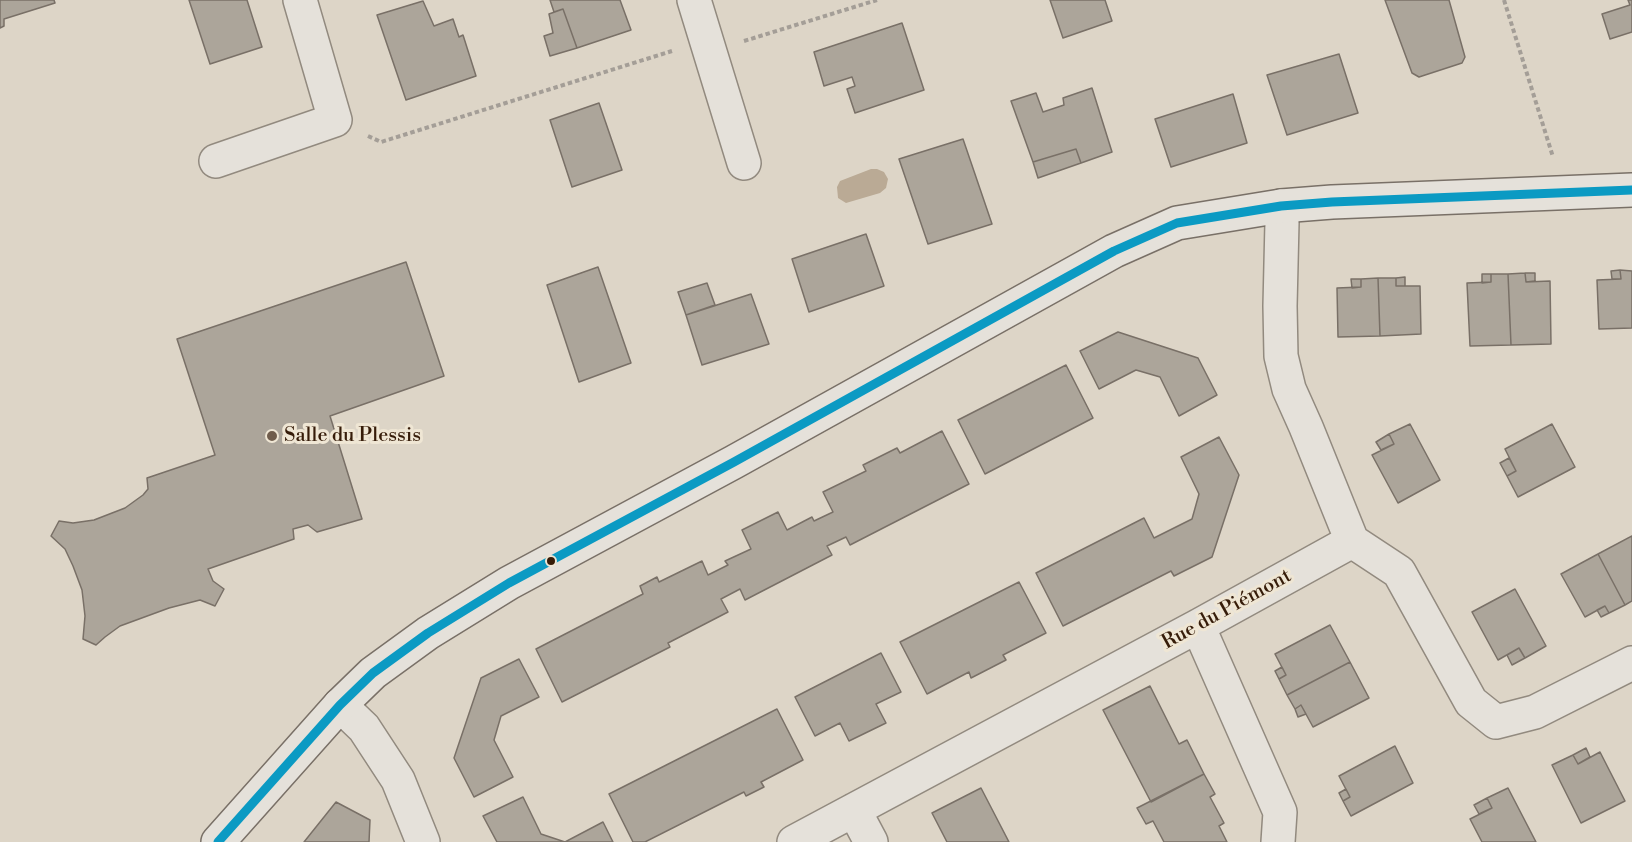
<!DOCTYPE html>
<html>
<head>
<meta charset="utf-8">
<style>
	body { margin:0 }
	canvas { display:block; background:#ddd5c7 }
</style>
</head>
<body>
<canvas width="1632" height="842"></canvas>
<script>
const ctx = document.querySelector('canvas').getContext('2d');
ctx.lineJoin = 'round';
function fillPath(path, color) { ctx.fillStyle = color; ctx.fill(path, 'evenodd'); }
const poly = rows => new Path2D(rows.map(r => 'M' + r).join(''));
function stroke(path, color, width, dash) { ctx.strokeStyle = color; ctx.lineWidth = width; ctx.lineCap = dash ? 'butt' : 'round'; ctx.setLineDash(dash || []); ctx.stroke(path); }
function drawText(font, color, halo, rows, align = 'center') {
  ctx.font = font + ' "Libre Bodoni",serif'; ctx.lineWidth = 6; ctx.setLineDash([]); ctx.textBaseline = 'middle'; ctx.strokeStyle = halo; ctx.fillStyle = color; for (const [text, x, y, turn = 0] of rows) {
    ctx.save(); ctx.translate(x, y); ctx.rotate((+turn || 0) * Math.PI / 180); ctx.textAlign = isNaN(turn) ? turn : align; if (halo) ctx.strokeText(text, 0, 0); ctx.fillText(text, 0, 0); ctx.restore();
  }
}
const water = poly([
	[871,169,877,169,884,172,888,179,886,188,880,193,846,203,838,198,837,187,840,181]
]);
const building = poly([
	[0,0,54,0,55,3,4,19,4,26,0,28,0,0],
	[189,0,247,0,262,47,210,64,189,0],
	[550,0,620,0,631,30,577,48,563,9,554,12,550,0],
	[1050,0,1105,0,1112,21,1063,38,1050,0],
	[1385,0,1449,0,1465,57,1462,63,1419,77,1412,73,1385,0],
	[1628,0,1632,0,1632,32,1610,39,1602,14,1630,5,1628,0],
	[423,1,434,26,453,19,459,37,463,35,476,76,406,100,377,15,423,1],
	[563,9,577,48,550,56,544,36,553,33,549,14,563,9],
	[902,23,924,90,855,113,847,89,855,86,852,77,824,86,814,52,902,23],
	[1339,54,1358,113,1287,135,1267,75,1339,54],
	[1092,88,1112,152,1081,163,1076,149,1033,162,1011,101,1036,93,1043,112,1064,105,1063,98,1092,88],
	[1233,94,1247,143,1171,167,1155,119,1233,94],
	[599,103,622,170,572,187,550,120,599,103],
	[963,139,992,224,928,244,899,159,963,139],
	[1076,149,1081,163,1038,178,1033,162,1076,149],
	[866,234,884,286,809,312,792,259,866,234],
	[406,262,444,376,330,416,362,519,317,532,308,525,293,529,294,539,208,569,213,581,224,589,215,606,200,600,169,608,120,626,105,637,96,645,83,639,85,616,82,590,73,566,65,549,51,536,59,521,73,523,94,520,125,508,143,495,148,489,147,478,215,455,177,339,406,262],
	[598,267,631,363,579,382,547,285,598,267],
	[1620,270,1621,279,1612,279,1611,271,1620,270],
	[1620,270,1632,271,1632,328,1599,329,1597,280,1621,279,1620,270],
	[1525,273,1535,273,1535,281,1526,282,1525,273],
	[1525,273,1526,282,1550,281,1551,344,1511,345,1508,274,1525,273],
	[1482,274,1491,274,1491,282,1482,283,1482,274],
	[1491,274,1508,274,1511,345,1470,346,1467,283,1491,282,1491,274],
	[1405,277,1405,286,1396,286,1396,278,1405,277],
	[1378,278,1380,336,1338,337,1337,288,1361,287,1361,279,1378,278],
	[1378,278,1396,278,1396,286,1420,286,1421,334,1380,336,1378,278],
	[1351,279,1361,279,1361,287,1352,288,1351,279],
	[707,283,715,305,686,315,678,292,707,283],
	[751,294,769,344,702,365,686,315,751,294],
	[1118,332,1198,358,1217,395,1179,416,1160,377,1136,370,1099,389,1080,351,1118,332],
	[1066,365,1093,418,985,474,958,420,1066,365],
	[1410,424,1440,480,1398,503,1372,455,1394,444,1389,434,1410,424],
	[1552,424,1575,467,1518,497,1507,476,1516,471,1505,449,1552,424],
	[942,431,969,484,850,545,846,537,827,546,832,555,745,600,740,589,721,599,728,612,668,643,670,647,562,702,536,649,643,594,640,586,657,577,659,582,702,561,708,575,728,565,725,561,751,549,742,530,778,512,787,530,812,517,814,521,833,512,823,492,866,471,863,465,897,448,900,453,942,431],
	[1389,434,1394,444,1381,450,1376,442,1389,434],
	[1219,437,1239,475,1212,557,1174,576,1171,571,1063,626,1036,573,1144,518,1154,538,1192,519,1199,494,1181,457,1219,437],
	[1509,458,1516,471,1507,476,1500,463,1509,458],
	[1632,536,1632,601,1625,605,1598,554,1632,536],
	[1598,554,1625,605,1609,613,1605,606,1585,617,1561,574,1598,554],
	[1019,582,1046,633,1003,655,1006,660,971,678,969,672,927,694,900,642,1019,582],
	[1515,589,1546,646,1525,658,1519,648,1498,660,1472,612,1515,589],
	[1605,606,1609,613,1601,617,1597,610,1605,606],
	[1330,625,1350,662,1287,695,1279,679,1286,675,1275,654,1330,625],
	[1519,648,1525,658,1512,665,1507,655,1519,648],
	[881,653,901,692,876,704,886,723,849,741,840,723,815,736,795,697,881,653],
	[519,659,539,697,501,716,494,740,513,777,474,797,454,758,481,678,519,659],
	[1350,662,1369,698,1313,727,1301,705,1295,709,1287,695,1350,662],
	[1282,667,1286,675,1279,679,1275,671,1282,667],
	[1150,686,1179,744,1187,740,1204,774,1151,802,1103,710,1150,686],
	[1301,705,1306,714,1298,717,1295,709,1301,705],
	[777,709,803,760,761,782,764,787,746,796,744,792,645,842,633,842,609,794,777,709],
	[1395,746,1413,783,1351,816,1343,801,1350,797,1339,776,1395,746],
	[1586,748,1590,757,1578,764,1573,755,1586,748],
	[1600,752,1625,801,1581,823,1552,765,1573,755,1578,764,1600,752],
	[1204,774,1215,794,1210,797,1224,823,1219,826,1227,842,1164,842,1153,821,1146,824,1137,808,1204,774],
	[981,788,1009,842,947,842,932,813,981,788],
	[1508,788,1536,842,1482,842,1470,819,1492,808,1487,798,1508,788],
	[1346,789,1350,797,1343,801,1339,793,1346,789],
	[523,797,541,834,565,842,603,822,613,842,497,842,483,816,523,797],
	[1487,798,1492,808,1479,814,1474,805,1487,798],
	[336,802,370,820,369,842,304,842,336,802]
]);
const path = poly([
	[1504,0,1553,157],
	[744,41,877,0],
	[368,136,381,142,672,51]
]);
const street = poly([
	[694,0,744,163],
	[216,161,335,120,300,0],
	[1352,541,1399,572,1471,702,1496,722,1535,712,1632,663],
	[1198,626,1280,812,1278,842],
	[340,705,364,728,398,780,423,842],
	[854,810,871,842],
	[794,842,1198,626,1352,541,1306,427,1289,389,1281,356,1280,306,1282,222,1281,206]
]);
const secondary = poly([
	[218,842,340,705,373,673,428,633,509,583,734,462,1114,251,1177,223,1281,206,1332,202,1632,190]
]);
const bus1 = poly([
	[218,842,340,705,373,673,428,633,509,583,734,462,1114,251,1177,223,1281,206,1332,202,1632,190]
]);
const markers = [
	[272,436,6,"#705d4c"],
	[551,561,5,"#361c09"]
];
const poiNames = [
	["Salle du Plessis",284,436]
];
const streetNames = [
	["Rue du Piémont",1227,610,-29]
];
fillPath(water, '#baaa95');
fillPath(building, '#aca59a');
stroke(building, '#797067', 1.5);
stroke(street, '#928a7f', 36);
stroke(secondary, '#797067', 36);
stroke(path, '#a49e97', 4, [4.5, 3]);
stroke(street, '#e5e1da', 33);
stroke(secondary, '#e5e1da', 33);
stroke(bus1, '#0b9ac3', 9);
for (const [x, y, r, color] of markers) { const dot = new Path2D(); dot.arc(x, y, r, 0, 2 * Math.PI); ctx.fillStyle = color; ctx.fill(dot); stroke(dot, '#efe6d4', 2); }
drawText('20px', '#361c09', '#efe6d4', poiNames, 'left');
drawText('20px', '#361c09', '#efe6d4', streetNames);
</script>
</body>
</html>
